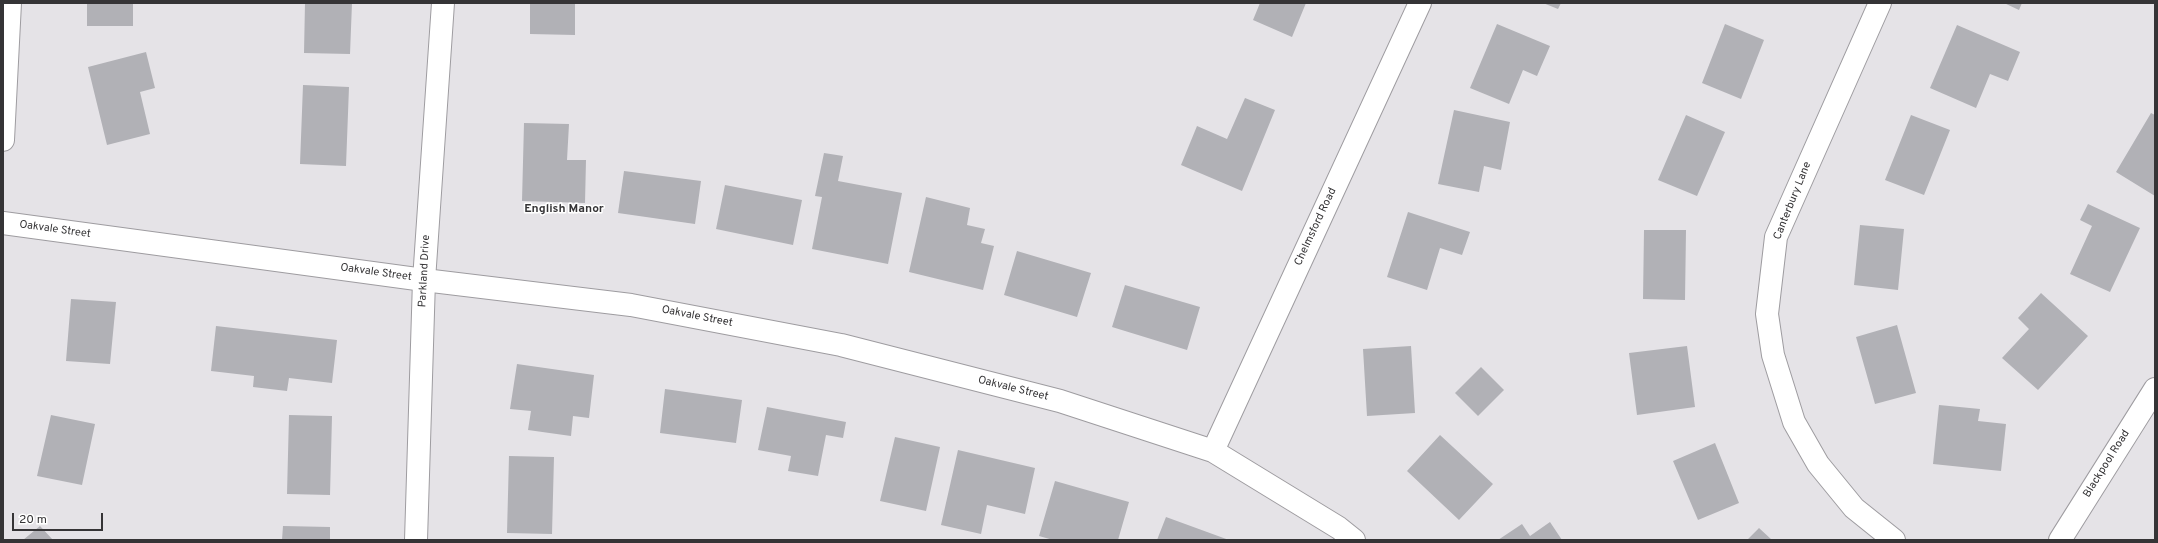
<!DOCTYPE html>
<html>
<head>
<meta charset="utf-8">
<style>
	body { margin:0 }
	#map { position:relative; width:2158px; height:543px; overflow:hidden; background:#e5e3e7; font-family:Overpass,sans-serif }
	canvas { display:block }
	.frame { position:absolute; inset:0; border:4px solid #353436; pointer-events:none }
	.scale { position:absolute; left:12px; top:513px; width:91px; height:18px; box-sizing:border-box; border:2px solid #353436; border-top:0; padding-left:5px; font-size:12px; line-height:14px; white-space:nowrap; color:#353436; -webkit-text-stroke:3px #fff; paint-order:stroke }
</style>
</head>
<body>
<div id="map">
<canvas width="2158" height="543"></canvas>
<div class="frame"></div>
<div class="scale">20 m</div>
</div>
<script>
const ctx = document.querySelector('canvas').getContext('2d');
ctx.lineJoin = 'round';
function fillPath(path, color) { ctx.fillStyle = color; ctx.fill(path, 'evenodd'); }
const poly = rows => new Path2D(rows.map(r => 'M' + r).join(''));
function stroke(path, color, width, dash) { ctx.strokeStyle = color; ctx.lineWidth = width; ctx.lineCap = dash ? 'butt' : 'round'; ctx.setLineDash(dash || []); ctx.stroke(path); }
function drawText(font, color, halo, rows, align = 'center') {
  ctx.font = font + ' Overpass,sans-serif'; ctx.lineWidth = 3; ctx.setLineDash([]); ctx.textBaseline = 'middle'; ctx.strokeStyle = halo; ctx.fillStyle = color; for (const [text, x, y, turn = 0] of rows) {
    ctx.save(); ctx.translate(x, y); ctx.rotate((+turn || 0) * Math.PI / 180); ctx.textAlign = isNaN(turn) ? turn : align; if (halo) ctx.strokeText(text, 0, 0); ctx.fillText(text, 0, 0); ctx.restore();
  }
}
const building = poly([
	[87,3,133,3,133,26,87,26],
	[305,3,352,3,350,54,304,53],
	[530,3,575,3,575,35,530,34],
	[1260,3,1306,3,1292,37,1253,20],
	[1543,3,1561,3,1558,9],
	[2004,3,2022,3,2019,10],
	[1497,24,1550,46,1537,76,1523,70,1509,104,1470,88],
	[1725,24,1764,40,1741,99,1702,83],
	[1957,25,2020,52,2008,81,1990,74,1976,108,1930,88],
	[146,52,155,88,140,92,150,134,107,145,88,67],
	[303,85,349,87,346,166,300,164],
	[1245,98,1275,110,1242,191,1181,165,1197,126,1227,139],
	[1454,110,1510,122,1501,170,1484,166,1479,192,1438,184],
	[2151,113,2155,115,2155,196,2116,172],
	[1686,115,1725,132,1697,196,1658,180],
	[1911,115,1950,130,1924,195,1885,180],
	[524,123,569,124,567,160,586,160,585,203,522,201],
	[824,153,843,156,838,181,902,193,888,264,812,249,822,197,815,196],
	[624,171,701,181,695,224,618,213],
	[725,185,802,200,793,245,716,229],
	[926,197,970,208,967,225,985,229,981,243,994,246,983,290,909,272],
	[2088,204,2140,228,2110,292,2070,274,2092,226,2080,220],
	[1408,212,1470,232,1462,255,1440,248,1427,290,1387,277],
	[1860,225,1904,229,1898,290,1854,285],
	[1644,230,1686,230,1685,300,1643,299],
	[1017,251,1091,273,1077,317,1004,295],
	[1125,285,1200,307,1187,350,1112,327],
	[2041,293,2088,336,2038,390,2002,358,2029,329,2018,318],
	[71,299,116,302,110,364,66,361],
	[1897,325,1916,393,1875,404,1856,337],
	[216,326,337,340,332,383,289,378,287,391,253,387,254,376,211,371],
	[1411,346,1415,413,1367,416,1363,349],
	[1687,346,1695,407,1637,415,1629,353],
	[517,364,594,375,589,418,573,416,571,436,528,430,531,411,510,409],
	[1481,367,1504,390,1478,416,1455,393],
	[665,389,742,400,736,443,660,433],
	[1939,405,1980,409,1978,421,2006,424,2001,471,1933,464],
	[767,407,846,422,843,438,826,435,818,476,788,471,791,456,758,450],
	[51,415,95,424,82,485,37,476],
	[289,415,332,416,330,495,287,494],
	[1440,435,1493,484,1459,520,1407,471],
	[895,437,940,447,926,511,880,501],
	[1715,443,1739,503,1698,520,1673,461],
	[958,450,1035,468,1025,514,987,505,981,534,941,525],
	[509,456,554,457,552,534,507,533],
	[1055,481,1129,502,1118,540,1053,540,1039,536],
	[1166,517,1229,540,1157,540],
	[1550,522,1562,540,1498,540,1522,524,1530,536],
	[40,526,53,540,23,540],
	[283,526,330,527,330,540,282,540],
	[1759,528,1772,540,1747,540]
]);
const street = poly([
	[1880,3,1776,237,1767,314,1773,355,1794,422,1818,464,1854,508,1894,540],
	[3,140,10,3],
	[3,223,424,280,631,305,841,345,1060,401,1213,451,1339,528,1354,540],
	[1213,451,1420,3],
	[2060,540,2155,389]
]);
const secondary = poly([
	[416,540,424,280,443,3]
]);
const streetNames = [
	["Canterbury Lane",1793,201,-68],
	["Chelmsford Road",1316,227,-65],
	["Oakvale Street",55,230,8],
	["Parkland Drive",425,271,-87],
	["Oakvale Street",376,273,8],
	["Oakvale Street",697,317,11],
	["Oakvale Street",1013,389,14],
	["Blackpool Road",2107,464,-58]
];
const neighbourhoodNames = [
	["English Manor",564,210]
];
fillPath(building, '#b1b1b6');
stroke(street, '#9e9ca0', 24);
stroke(secondary, '#9e9ca0', 24);
stroke(street, '#fff', 22);
stroke(secondary, '#fff', 22);
drawText('11px', '#353436', '#fff', streetNames);
drawText('bold 12px', '#353436', '#fff', neighbourhoodNames);
</script>
</body>
</html>
